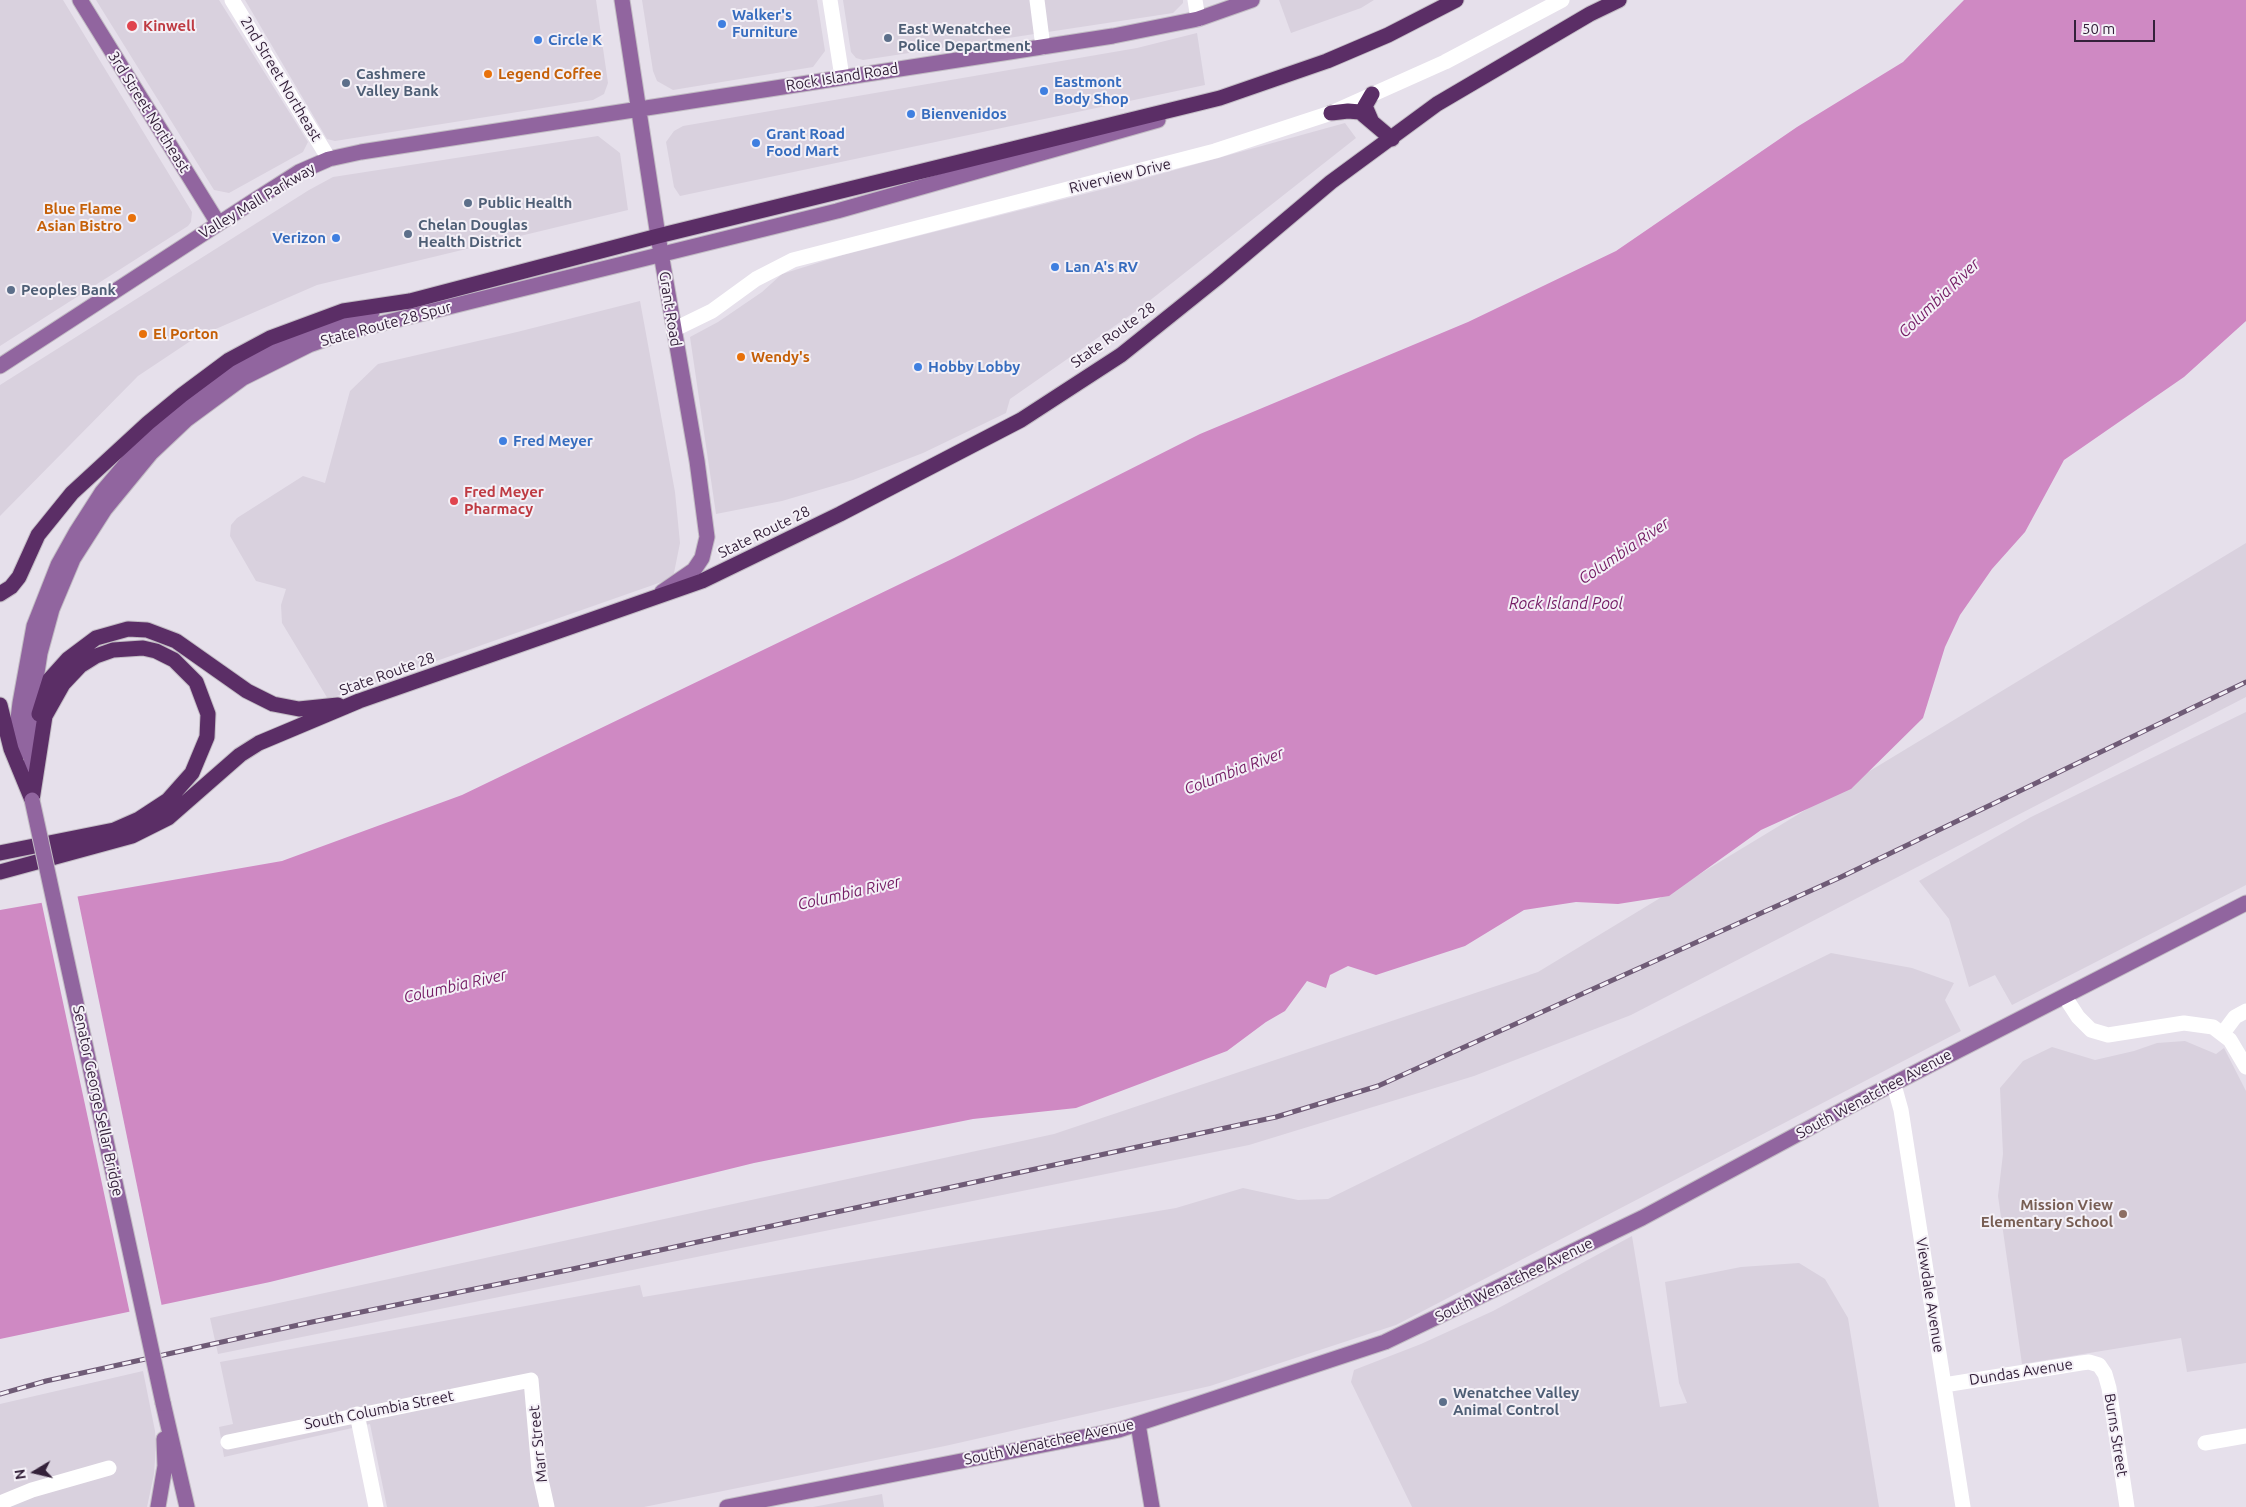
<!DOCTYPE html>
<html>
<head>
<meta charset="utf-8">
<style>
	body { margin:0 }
	#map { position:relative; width:2246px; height:1507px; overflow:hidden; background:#e6e0eb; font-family:Ubuntu,sans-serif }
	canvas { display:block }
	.north { position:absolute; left:10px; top:1447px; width:50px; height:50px; -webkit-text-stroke:4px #f4f0f7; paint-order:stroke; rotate:261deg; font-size:14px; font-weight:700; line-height:20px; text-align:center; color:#34213a }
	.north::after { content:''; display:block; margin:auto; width:18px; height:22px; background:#34213a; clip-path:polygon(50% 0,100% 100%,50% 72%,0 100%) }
	.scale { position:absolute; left:2074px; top:20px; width:81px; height:22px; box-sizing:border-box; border:2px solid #34213a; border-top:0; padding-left:6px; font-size:15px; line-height:18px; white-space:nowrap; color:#34213a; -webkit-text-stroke:4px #f4f0f7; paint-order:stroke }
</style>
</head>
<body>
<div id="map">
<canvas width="2246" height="1507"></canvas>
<div class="north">N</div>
<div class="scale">50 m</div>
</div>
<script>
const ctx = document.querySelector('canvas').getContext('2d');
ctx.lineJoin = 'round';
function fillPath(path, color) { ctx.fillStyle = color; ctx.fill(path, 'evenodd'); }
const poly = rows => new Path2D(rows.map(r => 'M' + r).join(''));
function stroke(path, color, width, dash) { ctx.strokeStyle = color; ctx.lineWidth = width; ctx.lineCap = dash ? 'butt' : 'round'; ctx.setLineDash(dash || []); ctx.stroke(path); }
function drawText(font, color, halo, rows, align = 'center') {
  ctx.font = font + ' Ubuntu,sans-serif'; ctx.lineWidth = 4; ctx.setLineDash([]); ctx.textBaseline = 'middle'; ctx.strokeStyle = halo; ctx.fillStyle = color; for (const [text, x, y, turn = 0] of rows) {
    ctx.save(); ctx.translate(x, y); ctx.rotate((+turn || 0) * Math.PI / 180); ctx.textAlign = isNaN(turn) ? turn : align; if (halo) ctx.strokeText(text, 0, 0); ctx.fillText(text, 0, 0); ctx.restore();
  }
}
const built = poly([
	[0,0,63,0,192,212,191,222,188,226,0,346],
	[96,0,219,0,308,142,303,152,229,193,214,190],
	[245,0,596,0,608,83,604,94,593,100,335,141,327,139],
	[642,0,817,0,825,51,813,67,673,90,657,81,653,71],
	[843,0,1183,0,1183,3,1173,13,863,60,856,58,851,52],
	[1279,0,1374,0,1361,8,1291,33],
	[1197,33,1205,85,680,196,674,187,666,142,674,131,683,126,1137,48],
	[1345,123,1356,138,1139,309,1010,399,1006,413,923,453,853,480,782,501,716,514,690,337,718,322,762,292,782,274,843,255,1124,184],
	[598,136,620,153,628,210,317,285,195,338,138,376,0,516,0,385,309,190,333,177],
	[640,301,675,492,680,543,673,578,328,699,282,623,281,605,286,589,256,581,230,536,231,525,237,518,303,476,325,483,350,391,378,364,517,332],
	[2246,543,2246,697,1631,1015,1474,1076,1249,1145,218,1354,210,1318,1054,1134,1538,972],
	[2246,712,2246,885,2012,1005,1995,975,1969,987,1949,919,1919,881,2031,817],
	[1831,953,1912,968,1954,983,1945,1000,1961,1031,1396,1325,1210,1386,945,1446,644,1507,387,1507,370,1424,224,1457,219,1427,233,1424,220,1362,640,1285,643,1297,1176,1208,1243,1188,1298,1200,1328,1199],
	[2185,1041,2216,1054,2224,1048,2246,1091,2246,1363,2187,1372,2181,1338,2022,1364,1998,1196,2003,1154,2000,1088,2023,1061,2052,1047,2095,1060,2134,1051,2157,1043],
	[1632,1236,1660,1407,1687,1403,1679,1383,1665,1282,1741,1267,1799,1263,1825,1279,1848,1318,1879,1507,1412,1507,1351,1382,1354,1370,1421,1344,1493,1311],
	[143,1371,155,1431,156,1445,154,1474,147,1507,0,1507,0,1404],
	[882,1494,884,1507,813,1507]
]);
const water = poly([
	[1964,0,2246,0,2246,321,2184,377,2064,460,2025,532,1992,569,1960,615,1945,647,1923,718,1851,789,1761,830,1669,896,1618,904,1576,902,1524,910,1465,946,1376,975,1348,966,1330,975,1326,988,1307,981,1285,1011,1266,1022,1227,1051,1076,1108,973,1119,754,1163,270,1282,0,1339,0,910,282,861,462,795,954,558,1200,434,1468,322,1616,251,1797,127,1903,62]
]);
const pier = poly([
	[77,894,162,1307,130,1314,41,900]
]);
const minor = poly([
	[232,0,329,159],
	[830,0,842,77],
	[1037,0,1043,47],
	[1195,0,1198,19],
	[673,330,712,311,756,279,793,260,1215,151,1331,113,1445,62,1562,0],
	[2065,997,2078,1017,2091,1030,2108,1035,2184,1023,2213,1027,2230,1040,2246,1067],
	[2223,1033,2235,1017,2246,1011],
	[1894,1085,1901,1110,1963,1507],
	[1944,1385,2081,1363,2089,1362,2099,1365,2105,1374,2109,1388,2127,1507],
	[357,1414,376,1507],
	[228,1442,531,1380,539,1471,547,1507],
	[2205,1443,2246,1436],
	[0,1503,32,1490,109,1468]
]);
const major = poly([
	[80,0,218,223],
	[622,0,658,236,697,461,707,537,702,558,694,570,662,592],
	[0,366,255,200,299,172,329,159,361,152,1113,36,1198,19,1252,0],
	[21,752,18,719,20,703,34,626,58,565,77,531,102,492,130,459,167,422,188,403,234,370,293,339,372,312],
	[32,781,30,718,40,653,52,609,73,559,105,509,151,453,186,420,243,378,309,345,343,333,837,211,1158,120],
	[163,1403,187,1507],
	[1138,1424,1152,1507],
	[158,1507,165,1466,164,1439],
	[727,1507,1119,1430,1385,1342,1642,1218,1850,1106,2246,903]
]);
const highway = poly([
	[1331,113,1348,111,1360,112,1392,139],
	[1371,120,1365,106,1372,94],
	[0,594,11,587,19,577,38,535,72,493,148,423,182,395,229,360,270,338,343,311,410,301,658,236,1220,98,1327,61,1388,35,1456,0],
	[0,705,11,749,32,800],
	[39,714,50,679,68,659,96,638,128,629,147,630,176,641,247,691,273,704,299,709,338,705],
	[0,853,114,830,139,819,168,800,192,773,207,737,208,714,196,682,174,660,156,651,143,648,113,650,96,656,80,666,63,684,45,716,32,800],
	[0,872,132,836,168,818,240,755,259,743,359,701,702,581,840,514,1021,420,1121,355,1217,278,1331,182,1437,104,1590,14,1619,0]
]);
const rail = poly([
	[0,1394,46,1381,312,1322,568,1270,1276,1117,1378,1086,1841,877,2246,682]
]);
const majorBridge = poly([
	[32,800,163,1403]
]);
const markers = [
	[722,24,5,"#3f7fe0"],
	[132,26,6,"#e0444e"],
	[888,38,5,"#5c6f8a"],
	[538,40,5,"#3f7fe0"],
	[488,74,5,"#e8710a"],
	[346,83,5,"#5c6f8a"],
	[1044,91,5,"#3f7fe0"],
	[911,114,5,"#3f7fe0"],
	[756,143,5,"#3f7fe0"],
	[468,203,5,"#5c6f8a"],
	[132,218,5,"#e8710a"],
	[408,234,5,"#5c6f8a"],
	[336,238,5,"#3f7fe0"],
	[1055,267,5,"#3f7fe0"],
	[11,290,5,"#5c6f8a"],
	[143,334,5,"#e8710a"],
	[741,357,5,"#e8710a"],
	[918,367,5,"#3f7fe0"],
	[503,441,5,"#3f7fe0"],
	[454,501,5,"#e0444e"],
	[2123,1214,5,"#8d6e63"],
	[1443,1402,5,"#5c6f8a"]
];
const shopNames = [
	["Walker's",732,15],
	["Furniture",732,32],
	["Circle K",548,40],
	["Eastmont",1054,82],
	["Body Shop",1054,99],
	["Bienvenidos",921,114],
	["Grant Road",766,134],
	["Food Mart",766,151],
	["Verizon",326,238,"right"],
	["Lan A's RV",1065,267],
	["Hobby Lobby",928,367],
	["Fred Meyer",513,441]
];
const healthNames = [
	["Kinwell",143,26],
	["Fred Meyer",464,492],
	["Pharmacy",464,509]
];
const serviceNames = [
	["East Wenatchee",898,29],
	["Police Department",898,46],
	["Cashmere",356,74],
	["Valley Bank",356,91],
	["Public Health",478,203],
	["Chelan Douglas",418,225],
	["Health District",418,242],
	["Peoples Bank",21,290],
	["Wenatchee Valley",1453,1393],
	["Animal Control",1453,1410]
];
const foodNames = [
	["Legend Coffee",498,74],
	["Blue Flame",122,209,"right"],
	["Asian Bistro",122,226,"right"],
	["El Porton",153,334],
	["Wendy's",751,357]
];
const streetNames = [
	["Rock Island Road",842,77,-9],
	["2nd Street Northeast",281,79,59],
	["3rd Street Northeast",149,112,58],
	["Riverview Drive",1120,176,-14],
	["Valley Mall Parkway",257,201,-31],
	["Grant Road",670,309,81],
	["State Route 28 Spur",386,324,-15],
	["State Route 28",1113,335,-36],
	["State Route 28",764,532,-26],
	["State Route 28",387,674,-20],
	["South Wenatchee Avenue",1874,1094,-28],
	["Senator George Sellar Bridge",98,1101,78],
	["South Wenatchee Avenue",1514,1280,-26],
	["Viewdale Avenue",1930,1295,81],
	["Dundas Avenue",2021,1372,-9],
	["South Columbia Street",379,1410,-11],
	["Burns Street",2116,1435,81],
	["South Wenatchee Avenue",1049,1442,-12],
	["Marr Street",538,1444,-96]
];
const educationNames = [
	["Mission View",2113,1205],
	["Elementary School",2113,1222]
];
const waterNames = [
	["Columbia River",1939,298,-44],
	["Columbia River",1624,551,-34],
	["Rock Island Pool",1566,604],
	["Columbia River",1234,771,-21],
	["Columbia River",849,893,-13],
	["Columbia River",455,986,-13]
];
fillPath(built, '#d9d1de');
fillPath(water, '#cf89c3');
fillPath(pier, '#e6e0eb');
stroke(major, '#c2bcc4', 17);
stroke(highway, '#c2bcc4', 17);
stroke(minor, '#fff', 15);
stroke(major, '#91659f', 15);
stroke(highway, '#5b2e66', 15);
stroke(rail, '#6f5b76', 5);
stroke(rail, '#f4f0f7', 3, [9]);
stroke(majorBridge, '#c2bcc4', 17, []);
stroke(majorBridge, '#91659f', 15);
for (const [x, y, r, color] of markers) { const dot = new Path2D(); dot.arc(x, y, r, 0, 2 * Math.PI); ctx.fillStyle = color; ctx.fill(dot); stroke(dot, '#f4f0f7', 2); }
drawText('bold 15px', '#366cbe', '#f4f0f7', shopNames, 'left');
drawText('bold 15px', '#be3a42', '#f4f0f7', healthNames, 'left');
drawText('bold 15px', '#4e5e75', '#f4f0f7', serviceNames, 'left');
drawText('bold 15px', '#c56008', '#f4f0f7', foodNames, 'left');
drawText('15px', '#34213a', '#f4f0f7', streetNames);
drawText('bold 15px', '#785e54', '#f4f0f7', educationNames, 'right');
drawText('italic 16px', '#751d65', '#f4f0f7', waterNames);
</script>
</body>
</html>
